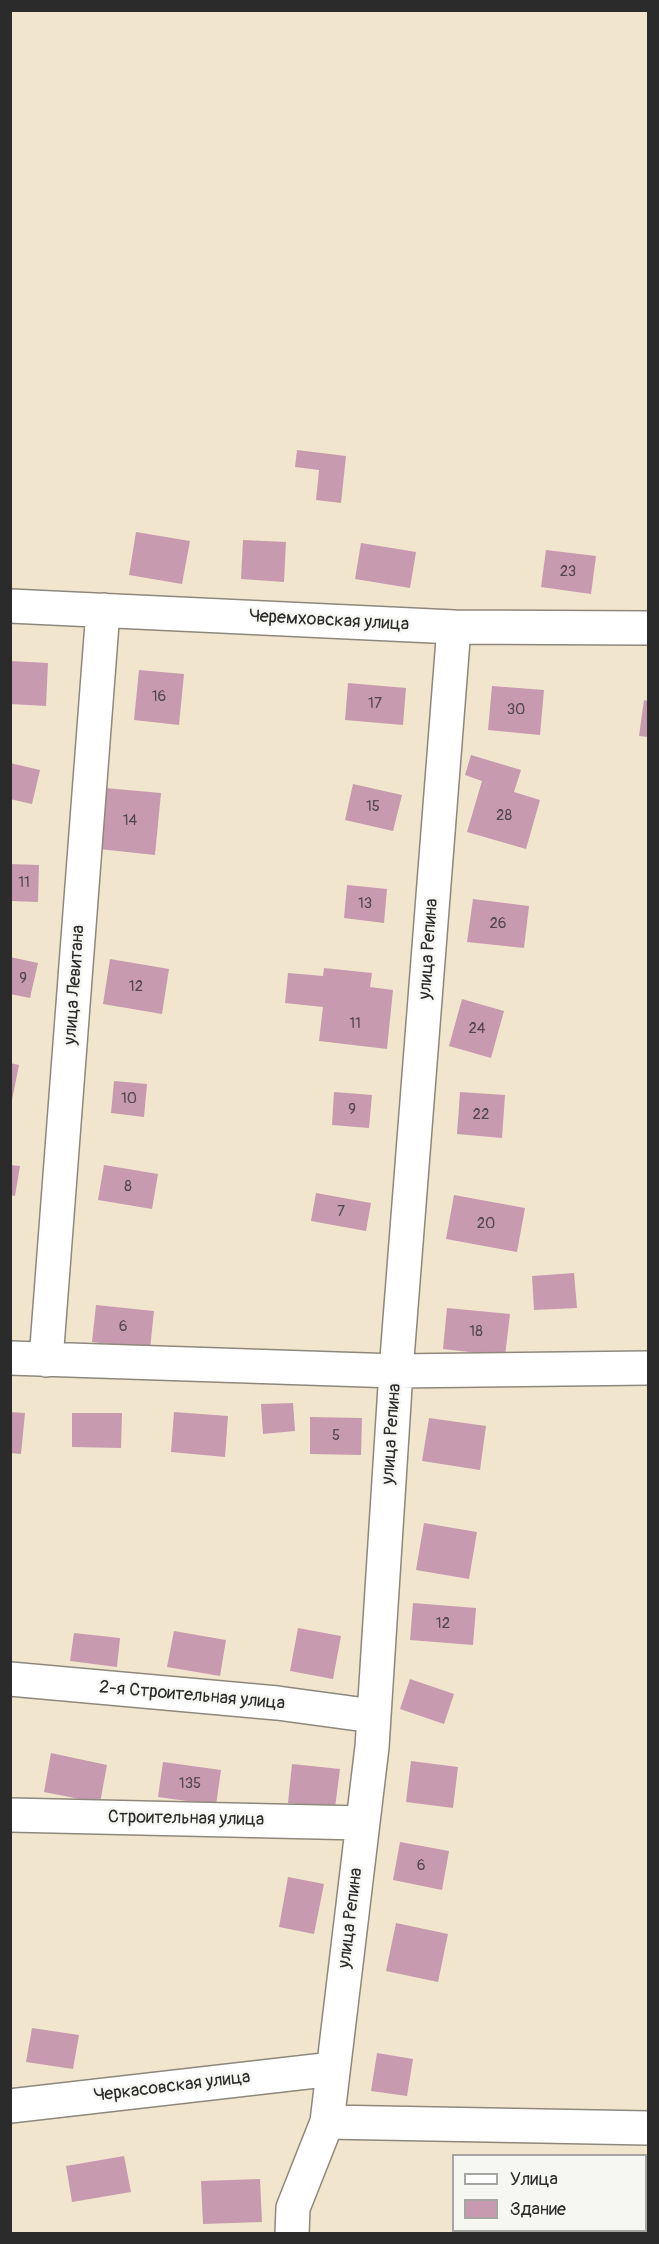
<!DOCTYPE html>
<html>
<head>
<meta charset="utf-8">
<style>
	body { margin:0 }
	#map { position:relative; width:659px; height:2244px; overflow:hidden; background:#f1e5ce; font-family:Pangolin,sans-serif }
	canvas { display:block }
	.frame { position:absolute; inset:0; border:12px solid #2b2b2b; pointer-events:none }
	.legend { position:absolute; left:452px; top:2154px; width:195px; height:78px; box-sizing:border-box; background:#f6f6f2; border:2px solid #a5a5a2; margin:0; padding:8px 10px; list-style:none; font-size:18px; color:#2b2b2b }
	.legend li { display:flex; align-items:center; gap:12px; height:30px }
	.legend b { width:30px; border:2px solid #a5a5a2 }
</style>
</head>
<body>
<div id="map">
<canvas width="659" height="2244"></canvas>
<div class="frame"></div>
<ul class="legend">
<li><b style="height:8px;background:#fff"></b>Улица</li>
<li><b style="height:16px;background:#c89ab0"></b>Здание</li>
</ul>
</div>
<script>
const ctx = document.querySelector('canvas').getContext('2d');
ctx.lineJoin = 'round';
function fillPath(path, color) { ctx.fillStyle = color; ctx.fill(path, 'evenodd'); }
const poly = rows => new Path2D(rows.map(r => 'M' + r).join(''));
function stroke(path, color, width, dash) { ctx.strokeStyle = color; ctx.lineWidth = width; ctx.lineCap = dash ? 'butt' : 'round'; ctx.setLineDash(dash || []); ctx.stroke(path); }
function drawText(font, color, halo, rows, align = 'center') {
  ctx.font = font + ' Pangolin,sans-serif'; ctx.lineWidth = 5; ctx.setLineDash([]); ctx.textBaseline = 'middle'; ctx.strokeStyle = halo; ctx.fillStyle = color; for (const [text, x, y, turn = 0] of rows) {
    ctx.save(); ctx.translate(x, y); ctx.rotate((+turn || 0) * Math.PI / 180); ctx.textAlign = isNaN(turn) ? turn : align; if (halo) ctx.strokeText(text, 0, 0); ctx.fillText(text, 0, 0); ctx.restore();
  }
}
const building = poly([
	[297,450,346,456,341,503,316,500,319,470,295,467],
	[136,532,190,541,182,584,129,575],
	[243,540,286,542,284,582,241,579],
	[361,543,416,552,410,588,355,579],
	[546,550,596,556,591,594,541,587],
	[10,661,48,663,46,706,10,704],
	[139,670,184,674,179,725,134,720],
	[348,683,406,688,403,725,345,720],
	[492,686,544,690,540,735,488,730],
	[644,700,648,701,648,737,639,736],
	[471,755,521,770,514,792,540,800,526,849,467,832,482,781,465,775],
	[10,763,40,770,32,804,10,799],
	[353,784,402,795,393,831,345,820],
	[105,788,161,793,155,855,99,849],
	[10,864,39,865,38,902,10,901],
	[347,885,387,889,384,923,344,918],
	[473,899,529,906,524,948,467,942],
	[10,957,38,963,30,998,10,994],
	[110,959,169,969,162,1014,103,1004],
	[324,968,372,973,370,987,393,990,387,1049,319,1041,323,1007,285,1003,288,973,323,976],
	[462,999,504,1011,491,1058,449,1046],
	[10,1063,19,1065,12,1100,10,1100],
	[114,1081,147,1084,144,1117,111,1113],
	[334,1092,372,1095,369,1128,332,1125],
	[460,1092,505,1095,502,1138,457,1134],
	[10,1165,20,1166,15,1196,10,1195],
	[104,1165,158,1174,152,1209,98,1200],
	[316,1193,371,1203,366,1231,311,1221],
	[454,1195,525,1208,517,1252,446,1239],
	[574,1273,577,1308,534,1310,532,1276],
	[96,1305,154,1311,150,1349,92,1342],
	[447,1308,510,1314,505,1356,443,1349],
	[293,1403,295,1431,263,1434,261,1404],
	[10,1412,25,1413,21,1454,10,1453],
	[174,1412,228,1416,225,1457,171,1452],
	[72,1413,122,1413,121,1448,72,1447],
	[310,1417,362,1418,361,1455,310,1454],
	[429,1418,486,1426,480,1470,422,1461],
	[424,1523,477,1532,469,1579,416,1570],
	[413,1603,476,1608,473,1645,410,1640],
	[298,1628,341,1636,333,1679,290,1671],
	[174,1631,226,1640,220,1676,167,1667],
	[74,1633,120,1638,117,1667,70,1661],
	[410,1679,454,1694,444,1724,400,1709],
	[51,1753,107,1765,100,1803,44,1792],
	[411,1761,458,1767,453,1808,406,1802],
	[163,1762,221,1770,216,1805,158,1797],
	[292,1764,340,1769,335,1808,288,1803],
	[400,1842,449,1851,442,1890,393,1880],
	[288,1877,324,1884,314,1934,279,1927],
	[396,1923,448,1934,438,1982,386,1971],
	[32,2028,79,2035,73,2069,26,2062],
	[377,2053,413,2059,407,2096,371,2091],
	[124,2156,131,2192,72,2202,66,2166],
	[260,2179,262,2222,203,2224,201,2181]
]);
const minor = poly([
	[10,606,454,627,648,628],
	[10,1358,396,1371,648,1368],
	[46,1360,103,610],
	[10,1679,277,1703,373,1716],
	[10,1815,362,1823],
	[10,2106,333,2069],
	[327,2122,648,2128],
	[292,2234,293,2208,327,2122,372,1747,396,1371,454,627]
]);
const numberNames = [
	["23",568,572],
	["16",159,697],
	["17",375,704],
	["30",516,710],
	["15",373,807],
	["28",504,816],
	["14",130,821],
	["11",24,883],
	["13",365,904],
	["26",498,924],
	["9",23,979],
	["12",136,987],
	["11",355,1024],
	["24",477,1029],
	["10",129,1099],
	["9",352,1110],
	["22",481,1115],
	["8",128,1187],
	["7",341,1212],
	["20",486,1224],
	["6",123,1327],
	["18",476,1332],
	["5",336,1436],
	["12",443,1624],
	["135",190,1784],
	["6",421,1866]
];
const streetNames = [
	["Черемховская улица",329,621,3],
	["улица Репина",429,949,-86],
	["улица Левитана",75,985,-86],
	["улица Репина",392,1434,-86],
	["2-я Строительная улица",192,1696,5],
	["Строительная улица",186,1819,1],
	["улица Репина",351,1918,-83],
	["Черкасовская улица",172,2087,-7]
];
fillPath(building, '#c89ab0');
stroke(minor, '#8e887c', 36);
stroke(minor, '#fff', 33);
drawText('15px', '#52474c', null, numberNames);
drawText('18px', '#2b2b2b', '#f6f6f2', streetNames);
</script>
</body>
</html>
